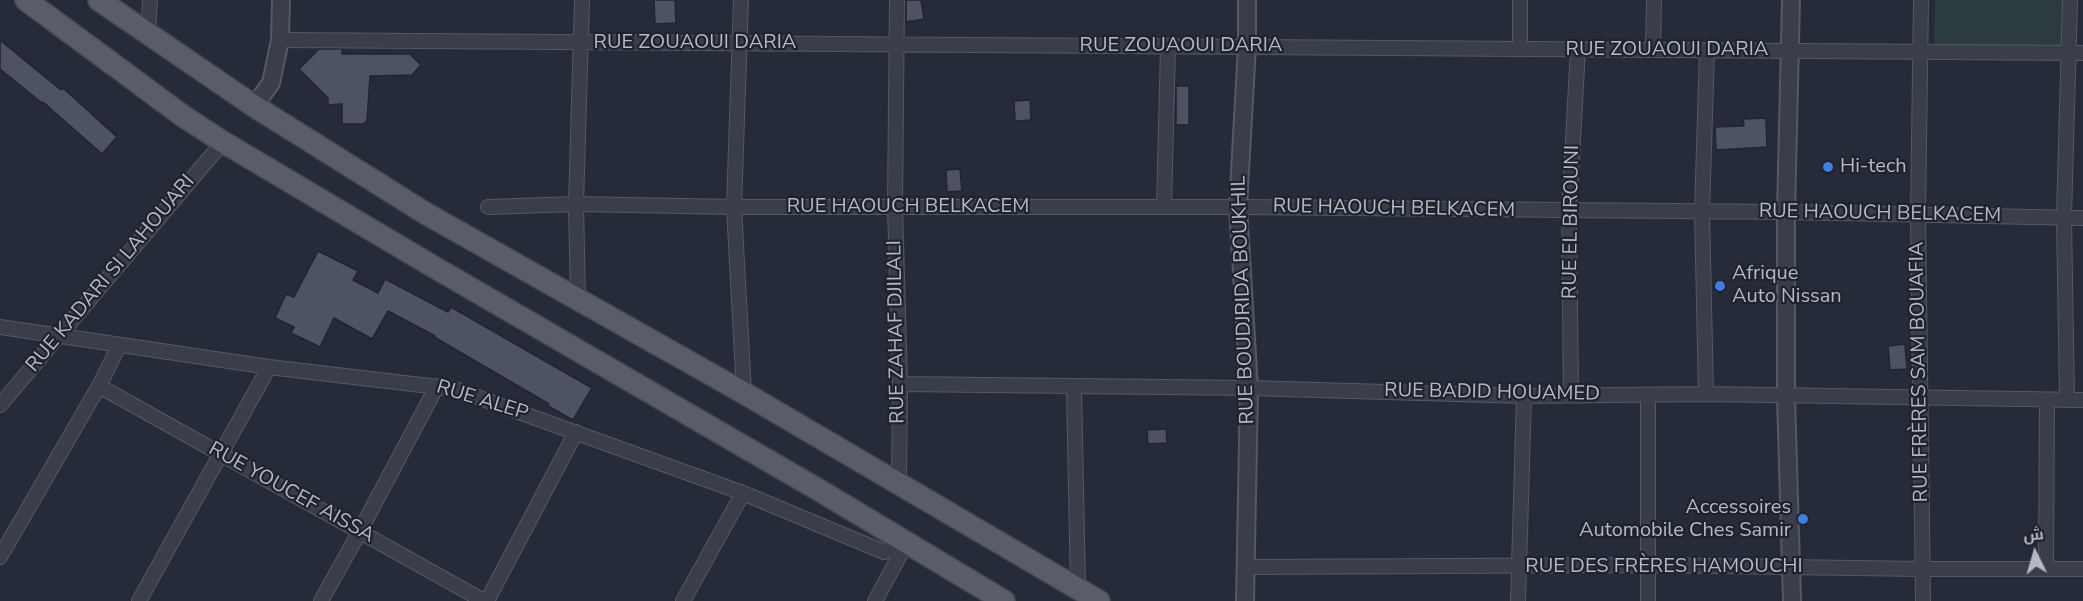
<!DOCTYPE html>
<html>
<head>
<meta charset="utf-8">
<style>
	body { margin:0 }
	#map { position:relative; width:2083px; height:601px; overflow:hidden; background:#262b39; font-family:"Nunito Sans",Cairo,sans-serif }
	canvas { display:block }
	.north { position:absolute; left:2005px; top:523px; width:60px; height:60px; -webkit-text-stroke:4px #1e232e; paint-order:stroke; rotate:355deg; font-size:16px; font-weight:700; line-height:24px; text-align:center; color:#b5b9c5 }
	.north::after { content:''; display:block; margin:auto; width:21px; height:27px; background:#b5b9c5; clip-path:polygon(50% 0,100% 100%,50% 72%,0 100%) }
</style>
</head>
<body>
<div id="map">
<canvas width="2083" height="601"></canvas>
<div class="north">ش</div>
</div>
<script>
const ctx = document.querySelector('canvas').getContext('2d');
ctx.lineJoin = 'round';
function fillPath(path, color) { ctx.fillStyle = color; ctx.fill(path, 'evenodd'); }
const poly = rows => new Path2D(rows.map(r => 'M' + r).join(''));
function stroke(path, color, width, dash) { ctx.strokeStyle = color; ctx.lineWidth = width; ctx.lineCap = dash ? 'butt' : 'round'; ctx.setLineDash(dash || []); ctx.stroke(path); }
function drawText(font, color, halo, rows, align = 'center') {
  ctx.font = font + ' "Nunito Sans",sans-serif'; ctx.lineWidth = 4.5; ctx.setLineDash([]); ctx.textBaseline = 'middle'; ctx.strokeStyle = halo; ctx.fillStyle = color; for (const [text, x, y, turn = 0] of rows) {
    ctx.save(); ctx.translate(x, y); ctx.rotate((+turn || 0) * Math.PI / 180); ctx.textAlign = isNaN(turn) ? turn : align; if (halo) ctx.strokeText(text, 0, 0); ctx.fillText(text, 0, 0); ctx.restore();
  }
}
const green = poly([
	[1935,0,2063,0,2062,48,1934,47]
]);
const building = poly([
	[654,0,675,0,676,23,655,24,654,0],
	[906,0,921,0,924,19,906,22,906,0],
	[0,40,61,90,63,88,117,137,102,154,43,102,42,103,0,69,0,40],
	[319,49,342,49,342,54,410,54,421,65,412,75,370,76,367,121,363,124,342,124,342,104,328,105,328,98,299,69,319,49],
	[1176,86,1189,86,1189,125,1176,125,1176,86],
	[1030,100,1031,120,1015,121,1014,101,1030,100],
	[1766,118,1767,147,1716,150,1715,127,1744,126,1743,119,1766,118],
	[960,169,962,191,947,192,946,170,960,169],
	[318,251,358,271,353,280,378,293,385,279,448,312,451,307,592,388,573,420,548,406,549,404,434,337,435,336,388,311,372,339,334,318,320,347,291,333,294,327,275,318,286,294,294,297,318,251],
	[1905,344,1907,369,1890,370,1888,346,1905,344],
	[1166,429,1167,443,1148,444,1147,430,1166,429]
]);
const minor = poly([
	[741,0,734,207,744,393],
	[897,0,895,206,900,384,899,484],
	[1921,0,1918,214,1923,601],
	[148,35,150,0],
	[280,40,2083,53],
	[1520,49,1520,0],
	[1653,50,1654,0],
	[488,207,576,204,734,207,1238,207,1786,212,2083,218],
	[1164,207,1168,46],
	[578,300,576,204,582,0],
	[0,327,269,367,455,389,743,493,884,552,906,544],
	[900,384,1249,388,1524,396,1706,394,2083,400],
	[99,386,484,601],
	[1074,388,1078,589],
	[1706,394,1702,212,1707,50],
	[1571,395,1569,212,1578,49],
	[1648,395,1648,601],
	[2067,400,2064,217,2070,0],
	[0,405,223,142],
	[0,557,99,386,119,346],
	[1246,567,1649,565,1922,569,2083,569],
	[2046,567,2047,400],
	[139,601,269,367],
	[321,601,360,531,437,386],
	[487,601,576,432],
	[683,601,743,493],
	[875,601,906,544],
	[1518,601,1524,396]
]);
const tertiary = poly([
	[1791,0,1786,212,1786,396,1792,601],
	[254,106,271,83,280,40,281,0],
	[1245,601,1249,388,1238,207,1247,46,1247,0]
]);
const primary = poly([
	[26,0,183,116,223,142,434,267,824,493,1004,601],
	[99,0,254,106,425,213,744,393,1099,601]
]);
const markers = [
	[1828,167,6,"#3f7fe0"],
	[1720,286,6,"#3f7fe0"],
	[1803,519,6,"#3f7fe0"]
];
const streetNames = [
	["RUE ZOUAOUI DARIA",695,43],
	["RUE ZOUAOUI DARIA",1181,46],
	["RUE ZOUAOUI DARIA",1667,50],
	["RUE HAOUCH BELKACEM",908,207],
	["RUE HAOUCH BELKACEM",1394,209,1],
	["RUE HAOUCH BELKACEM",1880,214,1],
	["RUE EL BIROUNI",1572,222,-89],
	["RUE KADARI SI LAHOUARI",111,274,-50],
	["RUE BOUDJRIDA BOUKHIL",1244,300,-92],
	["RUE ZAHAF DJILALI",897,332,-91],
	["RUE FRÈRES SAM BOUAFIA",1920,372,-91],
	["RUE BADID HOUAMED",1492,393,1],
	["RUE ALEP",482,401,17],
	["RUE YOUCEF AISSA",291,493,29],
	["RUE DES FRÈRES HAMOUCHI",1664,567]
];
const poiNames = [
	["Hi-tech",1840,167],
	["Afrique",1732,274],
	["Auto Nissan",1732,297],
	["Accessoires",1791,508,"right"],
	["Automobile Ches Samir",1791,531,"right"]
];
fillPath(green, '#2c3b3e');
fillPath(building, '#4d5362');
stroke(building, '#202530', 1.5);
stroke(minor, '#545964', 16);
stroke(tertiary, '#545964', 20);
stroke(primary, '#424752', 24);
stroke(minor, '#393e4a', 14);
stroke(tertiary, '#393e4a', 16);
stroke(primary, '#585d69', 21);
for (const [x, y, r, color] of markers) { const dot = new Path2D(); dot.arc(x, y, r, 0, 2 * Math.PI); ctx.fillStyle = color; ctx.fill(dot); stroke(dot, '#1e232e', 2); }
drawText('20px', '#b5b9c5', '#1e232e', streetNames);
drawText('20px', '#b5b9c5', '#1e232e', poiNames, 'left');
</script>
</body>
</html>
